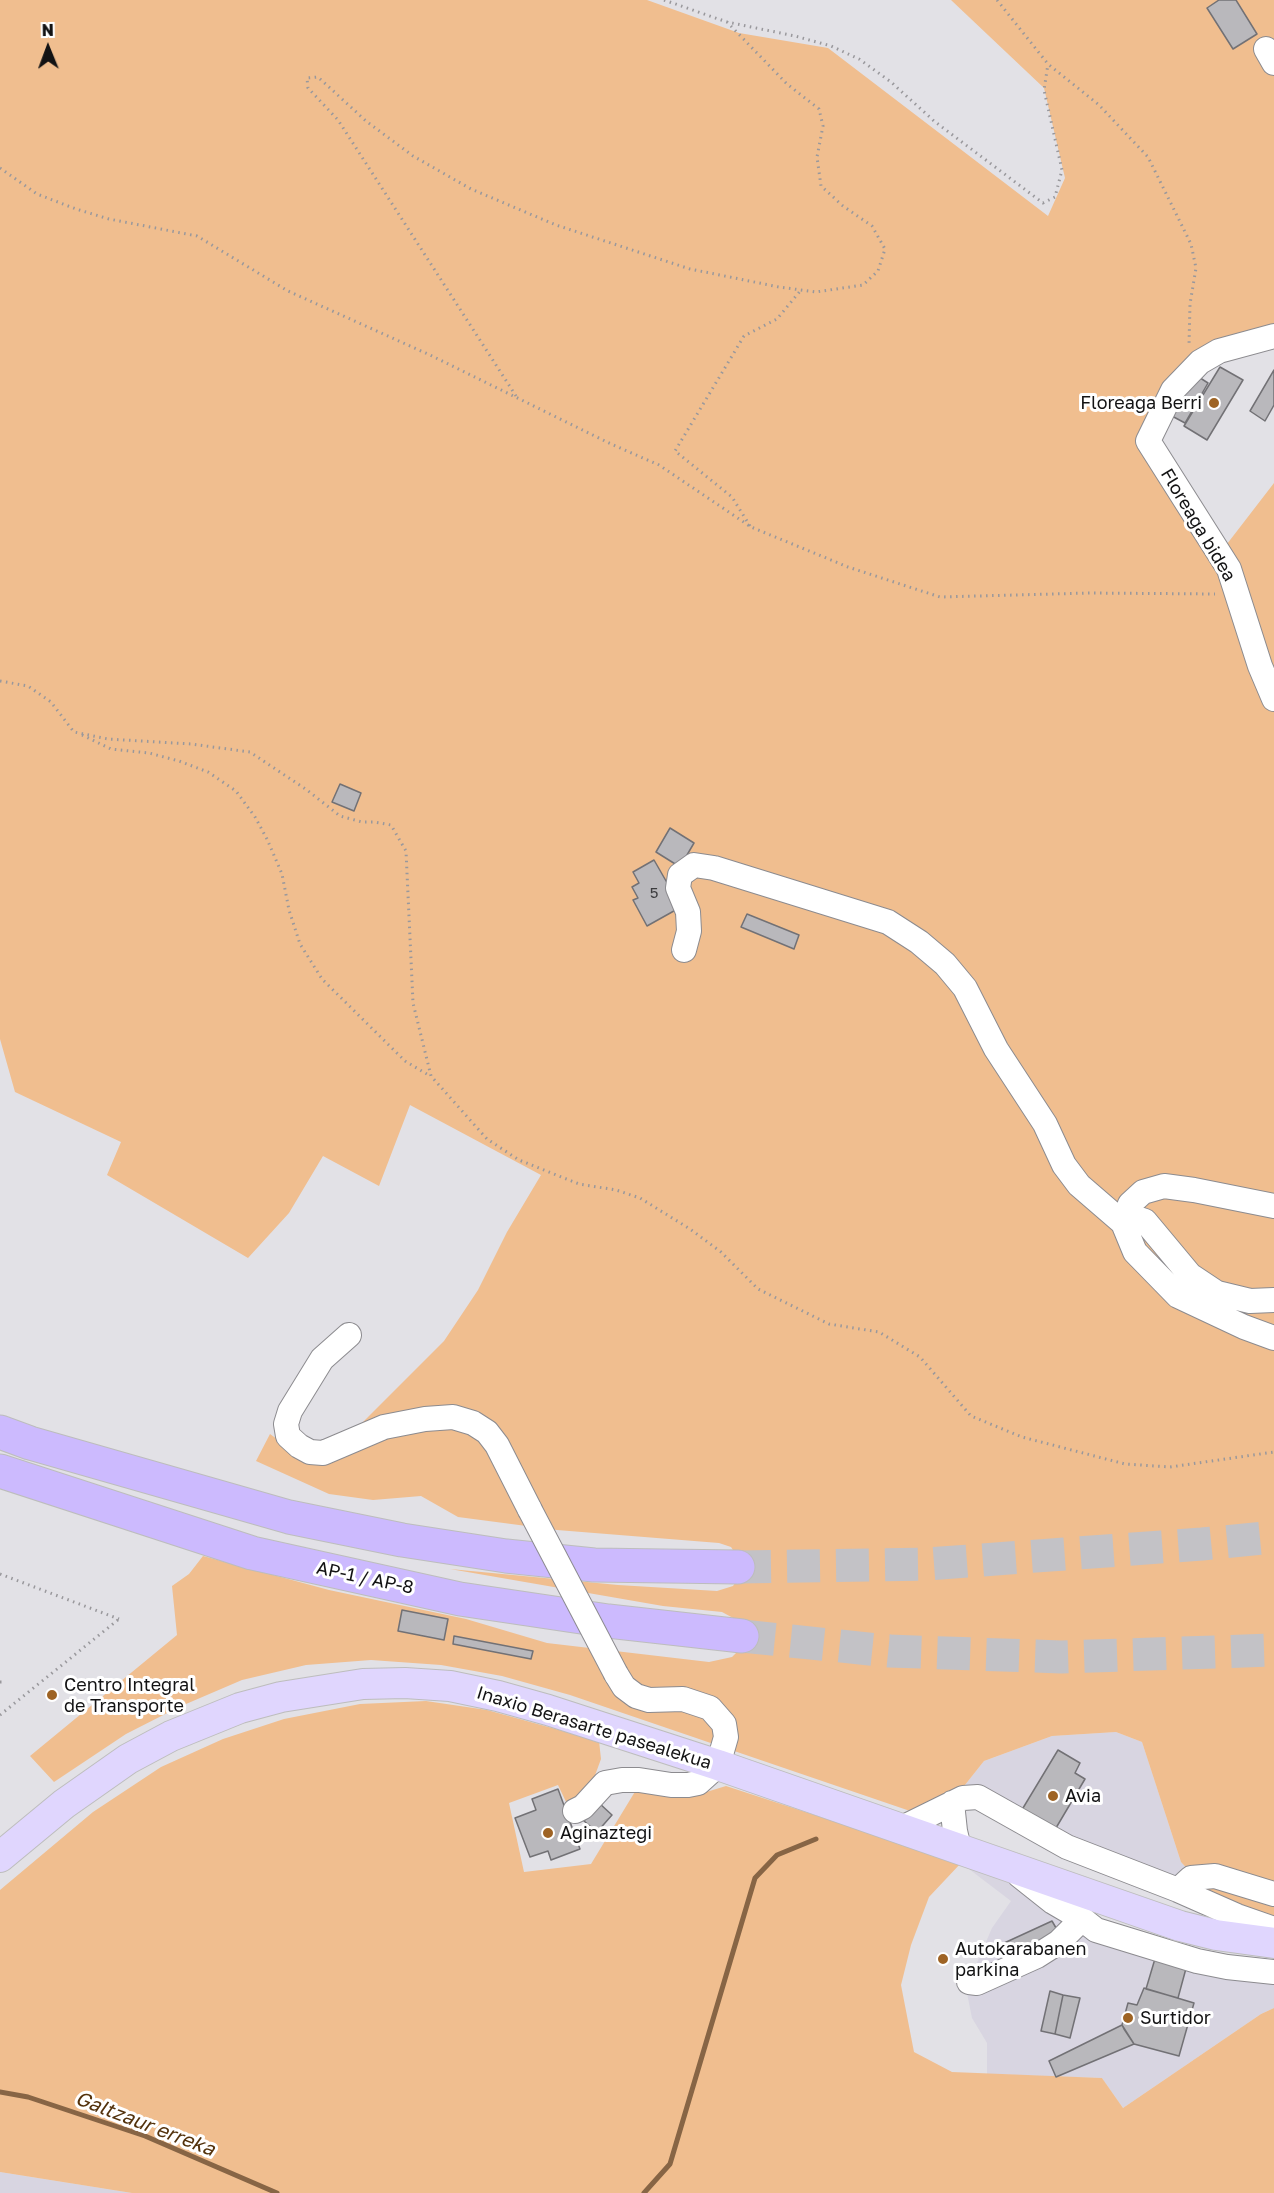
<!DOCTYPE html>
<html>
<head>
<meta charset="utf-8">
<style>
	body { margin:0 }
	#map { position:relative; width:1274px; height:2193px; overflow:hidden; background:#e2e1e6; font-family:"Golos Text",sans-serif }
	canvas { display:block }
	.north { position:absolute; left:18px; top:18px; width:60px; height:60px; -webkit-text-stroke:4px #fff; paint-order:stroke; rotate:359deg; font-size:16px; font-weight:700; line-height:24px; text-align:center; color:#131314 }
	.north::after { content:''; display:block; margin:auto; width:21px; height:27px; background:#131314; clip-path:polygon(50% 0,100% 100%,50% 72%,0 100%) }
</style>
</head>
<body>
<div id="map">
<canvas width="1274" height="2193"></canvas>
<div class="north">N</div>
</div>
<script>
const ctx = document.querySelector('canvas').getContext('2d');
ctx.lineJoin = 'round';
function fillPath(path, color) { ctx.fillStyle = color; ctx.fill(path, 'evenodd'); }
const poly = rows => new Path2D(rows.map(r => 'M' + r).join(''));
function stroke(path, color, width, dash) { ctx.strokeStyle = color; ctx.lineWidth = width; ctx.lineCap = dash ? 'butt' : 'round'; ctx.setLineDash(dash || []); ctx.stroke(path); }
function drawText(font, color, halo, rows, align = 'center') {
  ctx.font = font + ' "Golos Text",sans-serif'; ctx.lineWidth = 6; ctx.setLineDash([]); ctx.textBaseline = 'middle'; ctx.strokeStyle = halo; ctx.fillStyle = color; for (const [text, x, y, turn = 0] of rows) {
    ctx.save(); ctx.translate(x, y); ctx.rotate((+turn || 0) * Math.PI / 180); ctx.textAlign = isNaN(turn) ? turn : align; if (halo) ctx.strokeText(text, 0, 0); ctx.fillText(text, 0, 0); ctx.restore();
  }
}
const built = poly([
	[1116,1732,1142,1742,1181,1862,1210,1893,957,1795,984,1761,1052,1736],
	[961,1863,1071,1902,1104,1922,1191,1950,1274,1963,1274,2008,1261,2014,1123,2108,1102,2078,987,2074,987,2043,972,2018,966,1988,992,1928,1011,1901],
	[0,2172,132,2193,0,2193]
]);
const green = poly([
	[0,0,647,0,739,33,828,48,1048,216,1065,178,1044,88,951,0,1274,0,1274,331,1198,360,1155,440,1227,544,1274,483,1274,1917,1237,1905,1210,1893,1181,1862,1142,1742,1116,1732,1052,1736,984,1761,957,1795,913,1812,570,1695,502,1676,441,1665,371,1660,306,1665,242,1680,179,1707,126,1734,54,1782,30,1756,177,1635,172,1586,189,1574,203,1556,329,1590,466,1619,547,1643,709,1662,732,1657,741,1648,735,1619,722,1612,663,1606,450,1569,618,1585,717,1591,733,1586,739,1577,740,1561,731,1547,719,1543,557,1530,458,1517,421,1496,373,1500,329,1494,256,1461,270,1434,303,1458,356,1429,444,1341,478,1290,507,1232,541,1175,410,1105,379,1186,323,1156,289,1213,248,1258,107,1175,121,1142,15,1092,0,1039],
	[426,1701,487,1710,599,1741,601,1759,590,1789,568,1806,558,1785,509,1803,524,1872,591,1864,636,1790,690,1797,726,1786,961,1863,929,1897,911,1945,901,1985,914,2052,952,2072,1102,2078,1123,2108,1261,2014,1274,2008,1274,2193,132,2193,0,2172,0,1890,93,1812,161,1767,223,1739,284,1719,360,1704]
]);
const stream = poly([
	[0,2092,28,2097,145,2136,277,2193],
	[644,2193,670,2164,755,1878,777,1855,816,1839]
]);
const building = poly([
	[1219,0,1236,0,1257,34,1233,49,1207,8,1219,0],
	[1220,367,1243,380,1207,440,1184,426,1220,367],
	[1274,370,1274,405,1265,421,1250,411,1274,370],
	[1194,374,1208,383,1185,423,1170,415,1194,374],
	[340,784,361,793,354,811,332,802,340,784],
	[670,828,694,843,680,867,656,852,670,828],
	[654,860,681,907,647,926,633,900,638,898,632,887,639,883,633,872,654,860],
	[747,914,799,935,794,949,741,927,747,914],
	[402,1610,448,1619,444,1640,398,1631,402,1610],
	[454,1636,533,1651,531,1659,453,1644,454,1636],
	[1058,1750,1080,1763,1075,1773,1085,1779,1053,1833,1020,1813,1058,1750],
	[558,1789,580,1849,551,1860,548,1851,530,1857,515,1818,536,1810,532,1799,558,1789],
	[599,1803,612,1815,597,1832,584,1821,599,1803],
	[1052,1921,1059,1933,1007,1957,1002,1944,1052,1921],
	[1157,1952,1188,1961,1178,1998,1146,1989,1157,1952],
	[1144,1988,1194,2003,1179,2056,1134,2044,1124,2029,1122,2025,1128,2003,1137,2005,1144,1988],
	[1050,1991,1063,1995,1055,2034,1041,2031,1050,1991],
	[1063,1995,1080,1998,1070,2038,1055,2034,1063,1995],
	[1122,2025,1134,2044,1056,2077,1049,2061,1122,2025]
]);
const highwayTunnel = poly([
	[738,1567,927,1564,1202,1544,1274,1537],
	[742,1636,889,1651,1061,1657,1274,1650]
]);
const path = poly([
	[664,0,727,22,795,36,831,46,859,59,891,82,934,121,1043,203,1055,197,1062,170,1044,90,1048,64],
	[997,0,1048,64,1099,105,1148,157,1191,244,1196,268,1190,304,1189,345],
	[0,168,37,194,76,209,109,219,197,236,288,291,430,355,611,444,659,465,751,527,848,567,940,597,1090,593,1215,594],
	[516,396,338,120,308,88,307,78,318,77,366,121,413,156,471,189,556,225,690,269,779,287,816,292,863,285,878,271,885,249,872,226,843,206,821,186,817,157,823,126,819,109,787,84,727,22],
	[750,526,732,497,675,451,744,336,777,319,801,290],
	[0,681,28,686,51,702,74,732,108,739,191,744,250,752,307,790,340,816,362,822,374,822,391,825,406,851,413,1003,431,1076,487,1139,519,1160,579,1184,616,1190,640,1198,690,1229,721,1252,758,1289,829,1324,879,1332,920,1357,971,1416,1022,1437,1125,1464,1170,1467,1274,1452],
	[82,735,111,749,149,753,179,761,208,772,236,791,255,817,267,839,282,874,289,910,300,944,322,979,405,1061,430,1076],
	[0,1574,119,1619],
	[0,1682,2,1682],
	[0,1715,119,1619]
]);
const minor = poly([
	[1266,49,1274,63],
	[1274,336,1219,351,1200,362,1173,390,1148,441,1229,569,1260,666,1274,699],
	[684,950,689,931,688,912,678,888,680,875,694,865,714,868,888,922,919,942,945,964,965,988,996,1049,1045,1124,1064,1165,1079,1185,1123,1223,1136,1218,1145,1221,1190,1275,1217,1293,1250,1301,1274,1300],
	[1274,1206,1194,1190,1164,1186,1143,1192,1130,1204,1123,1223,1135,1252,1178,1296,1244,1327,1274,1338],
	[349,1335,322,1359,290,1411,286,1424,288,1436,299,1446,310,1452,323,1453,384,1427,425,1419,453,1417,473,1423,487,1432,497,1445,530,1510],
	[952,1803,955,1831,959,1848],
	[575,1811,583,1807,605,1783,622,1780,639,1780,671,1785,688,1785,698,1783,718,1765,726,1737,724,1724,710,1708,683,1699,649,1700,636,1696,624,1687,616,1674],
	[902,1828,963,1798,978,1797,1067,1847,1178,1890,1237,1916,1274,1929],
	[1019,1875,1053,1902,1082,1919,1096,1930,1197,1961,1227,1967,1274,1972],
	[1178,1890,1191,1878,1215,1876,1274,1894],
	[969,1982,977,1983,1037,1956,1059,1942,1082,1919]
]);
const major = poly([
	[0,1857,64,1804,128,1759,171,1736,240,1708,281,1697,363,1684,405,1683,450,1686,498,1696,548,1710,718,1765,1180,1926,1216,1935,1274,1943]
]);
const highway = poly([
	[0,1432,30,1443,289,1517,402,1540,506,1556,594,1565,738,1567],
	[0,1471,252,1553,460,1599,608,1621,742,1636]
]);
const minorBridge = poly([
	[530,1510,616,1674]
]);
const markers = [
	[1214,403,6,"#9e6324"],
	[52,1695,6,"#9e6324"],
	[1053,1796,6,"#9e6324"],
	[548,1833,6,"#9e6324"],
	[943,1959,6,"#9e6324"],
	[1128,2018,6,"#9e6324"]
];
const numberNames = [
	["5",654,893]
];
const poiNames = [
	["Floreaga Berri",1202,403,"right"],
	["Centro Integral",64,1685],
	["de Transporte",64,1706],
	["Avia",1065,1796],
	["Aginaztegi",560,1833],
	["Autokarabanen",955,1949],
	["parkina",955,1970],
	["Surtidor",1140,2018]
];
const streetNames = [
	["Floreaga bidea",1198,525,59],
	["AP-1 / AP-8",365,1578,12],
	["Inaxio Berasarte pasealekua",594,1728,17]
];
const waterNames = [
	["Galtzaur erreka",145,2124,21]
];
fillPath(built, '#d8d5e1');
fillPath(green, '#f0be8f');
stroke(stream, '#876545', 5);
fillPath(building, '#b9b8bc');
stroke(building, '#727175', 1.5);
stroke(highwayTunnel, '#c3c2c6', 33, [33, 16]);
stroke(minor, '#8c8b8f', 26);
stroke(major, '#bdbdbd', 32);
stroke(highway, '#bdbdbd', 35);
stroke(path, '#99989c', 3, [1.5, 4.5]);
stroke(minor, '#fff', 24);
stroke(major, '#e0d6fe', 30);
stroke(highway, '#ccbafe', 33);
stroke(minorBridge, '#8c8b8f', 26, []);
stroke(minorBridge, '#fff', 24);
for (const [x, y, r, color] of markers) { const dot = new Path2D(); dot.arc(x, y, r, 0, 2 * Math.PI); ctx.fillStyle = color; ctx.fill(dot); stroke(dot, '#fff', 2); }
drawText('15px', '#3c3c3e', null, numberNames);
drawText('18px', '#131314', '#fff', poiNames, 'left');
drawText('18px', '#131314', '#fff', streetNames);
drawText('italic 20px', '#53320c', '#fff', waterNames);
</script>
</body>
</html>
